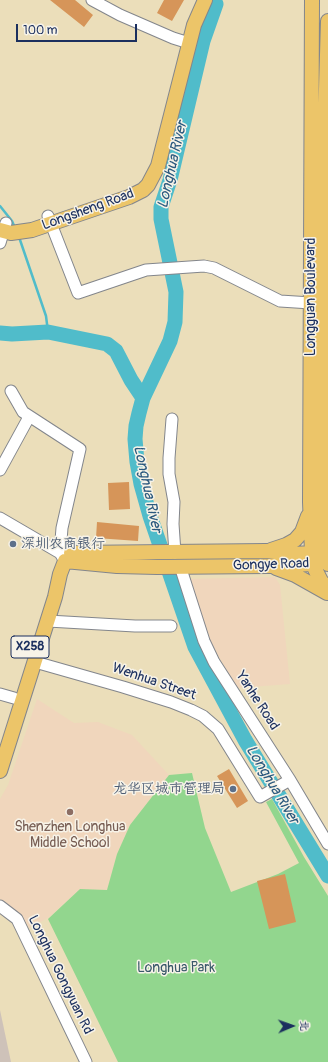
<!DOCTYPE html>
<html>
<head>
<meta charset="utf-8">
<style>
	body { margin:0 }
	#map { position:relative; width:328px; height:1062px; overflow:hidden; background:#ebdeba; font-family:Pangolin,"LXGW WenKai TC",sans-serif }
	canvas { display:block }
	.north { position:absolute; left:272px; top:1006px; width:40px; height:40px; -webkit-text-stroke:3px #f7f3e8; paint-order:stroke; rotate:88deg; font-size:11px; font-weight:700; line-height:16px; text-align:center; color:#1b2f5e }
	.north::after { content:''; display:block; margin:auto; width:14px; height:18px; background:#1b2f5e; clip-path:polygon(50% 0,100% 100%,50% 72%,0 100%) }
	.scale { position:absolute; left:16px; top:24px; width:121px; height:18px; box-sizing:border-box; border:2px solid #1b2f5e; border-top:0; padding-left:5px; font-size:12px; line-height:14px; white-space:nowrap; color:#1b2f5e; -webkit-text-stroke:3px #f7f3e8; paint-order:stroke }
</style>
</head>
<body>
<div id="map">
<canvas width="328" height="1062"></canvas>
<div class="north">北</div>
<div class="scale">100 m</div>
</div>
<script>
const ctx = document.querySelector('canvas').getContext('2d');
ctx.lineJoin = 'round';
function fillPath(path, color) { ctx.fillStyle = color; ctx.fill(path, 'evenodd'); }
const poly = rows => new Path2D(rows.map(r => 'M' + r).join(''));
function stroke(path, color, width, dash) { ctx.strokeStyle = color; ctx.lineWidth = width; ctx.lineCap = dash ? 'butt' : 'round'; ctx.setLineDash(dash || []); ctx.stroke(path); }
function drawText(font, color, halo, rows, align = 'center') {
  ctx.font = font + ' Pangolin,"LXGW WenKai TC",sans-serif'; ctx.lineWidth = 3; ctx.setLineDash([]); ctx.textBaseline = 'middle'; ctx.strokeStyle = halo; ctx.fillStyle = color; for (const [text, x, y, turn = 0] of rows) {
    ctx.save(); ctx.translate(x, y); ctx.rotate((+turn || 0) * Math.PI / 180); ctx.textAlign = isNaN(turn) ? turn : align; if (halo) ctx.strokeText(text, 0, 0); ctx.fillText(text, 0, 0); ctx.restore();
  }
}
const built = poly([
	[275,577,280,585,290,684,237,688,212,645,190,579],
	[37,699,74,723,98,722,132,735,169,775,130,825,117,854,107,890,80,889,48,918,29,928,23,917,0,899,0,799,8,785]
]);
const industrial = poly([
	[0,1010,11,1062,0,1062]
]);
const green = poly([
	[192,773,205,828,231,892,278,874,299,863,266,802,272,799,304,857,328,896,328,1062,118,1062,48,919,80,889,107,890,117,854,130,825,169,775]
]);
const stream = poly([
	[0,206,12,221,15,228],
	[19,237,46,316,48,332]
]);
const river = poly([
	[216,4,203,41,170,180,161,207,161,219,176,292,175,322,170,341,143,398,139,413,136,426,135,439,137,462,141,484,150,516,195,647,245,740,328,876],
	[0,333,12,334,48,332,107,344,116,351,131,380,143,398]
]);
const building = poly([
	[50,0,75,0,93,15,84,27],
	[164,0,184,0,172,21,157,13],
	[129,482,130,509,109,510,108,483],
	[97,522,139,526,138,541,96,538],
	[229,769,248,801,237,808,217,776],
	[285,874,296,922,269,929,257,881]
]);
const minor = poly([
	[92,0,120,15,173,38,189,43],
	[48,216,78,293,146,270,204,266,214,268,280,301,311,303],
	[0,243,6,223],
	[11,391,23,412,80,449,62,528,60,553],
	[172,419,169,458,169,474,174,502,173,524,175,553],
	[0,470,29,417],
	[0,518,60,553,63,558],
	[180,566,204,641,214,662,290,780,328,844],
	[48,621,135,626,171,626],
	[35,662,123,687,171,702,191,710,203,716,218,729,260,797,290,780],
	[0,694,14,698],
	[0,906,17,919,86,1062]
]);
const major = poly([
	[312,0,310,502,312,553,315,569,321,581,328,589],
	[328,21,325,123,324,224,324,537,325,550,328,564],
	[0,230,11,233,32,230,129,197,143,190,148,185,158,166,194,25,205,0],
	[271,550,286,545,295,540,302,532,308,516],
	[71,553,266,551,294,554,312,553,319,557],
	[276,568,295,575,327,593],
	[0,771,55,597,60,574,65,561,117,566,157,567,268,566,313,564,322,562]
]);
const markers = [
	[13,544,4,"#5c6f8a"],
	[233,789,4,"#5c6f8a"],
	[70,812,4,"#8d6e63"]
];
const shields = [
	[30,647,38]
];
const shieldNames = [
	["X258",30,647]
];
const streetNames = [
	["Longsheng Road",88,210,-20],
	["Longguan Boulevard",311,297,-90],
	["Gongye Road",271,565,-2],
	["Wenhua Street",154,682,19],
	["Yanhe Road",257,701,57],
	["Longhua Gongyuan Rd",60,975,64]
];
const serviceNames = [
	["深圳农商银行",21,544],
	["龙华区城市管理局",225,789,"right"]
];
const educationNames = [
	["Shenzhen Longhua",70,827],
	["Middle School",70,843]
];
const parkNames = [
	["Longhua Park",176,968]
];
const waterNames = [
	["Longhua River",173,165,-77],
	["Longhua River",147,489,78],
	["Longhua River",272,785,59]
];
fillPath(built, '#f0d6bc');
fillPath(industrial, '#cec2b9');
fillPath(green, '#92d68e');
stroke(stream, '#50bcca', 2.5);
stroke(river, '#50bcca', 15);
fillPath(building, '#d69559');
stroke(minor, '#83868c', 13);
stroke(major, '#83868c', 16);
stroke(minor, '#fff', 11);
stroke(major, '#ecc569', 14);
for (const [x, y, r, color] of markers) { const dot = new Path2D(); dot.arc(x, y, r, 0, 2 * Math.PI); ctx.fillStyle = color; ctx.fill(dot); stroke(dot, '#f7f3e8', 1.5); }
for (const [x, y, w] of shields) { const box = new Path2D(); box.roundRect(x - w / 2, y - 11, w, 22, 3); ctx.fillStyle = '#f7f3e8'; ctx.fill(box); stroke(box, '#1b2f5e', 1); }
drawText('bold 13px', '#1b2f5e', null, shieldNames);
drawText('14px', '#1b2f5e', '#f7f3e8', streetNames);
drawText('14px', '#4e5e75', '#f7f3e8', serviceNames, 'left');
drawText('14px', '#785e54', '#f7f3e8', educationNames);
drawText('14px', '#39596a', '#f7f3e8', parkNames);
drawText('italic 15px', '#2b597e', '#f7f3e8', waterNames);
</script>
</body>
</html>
